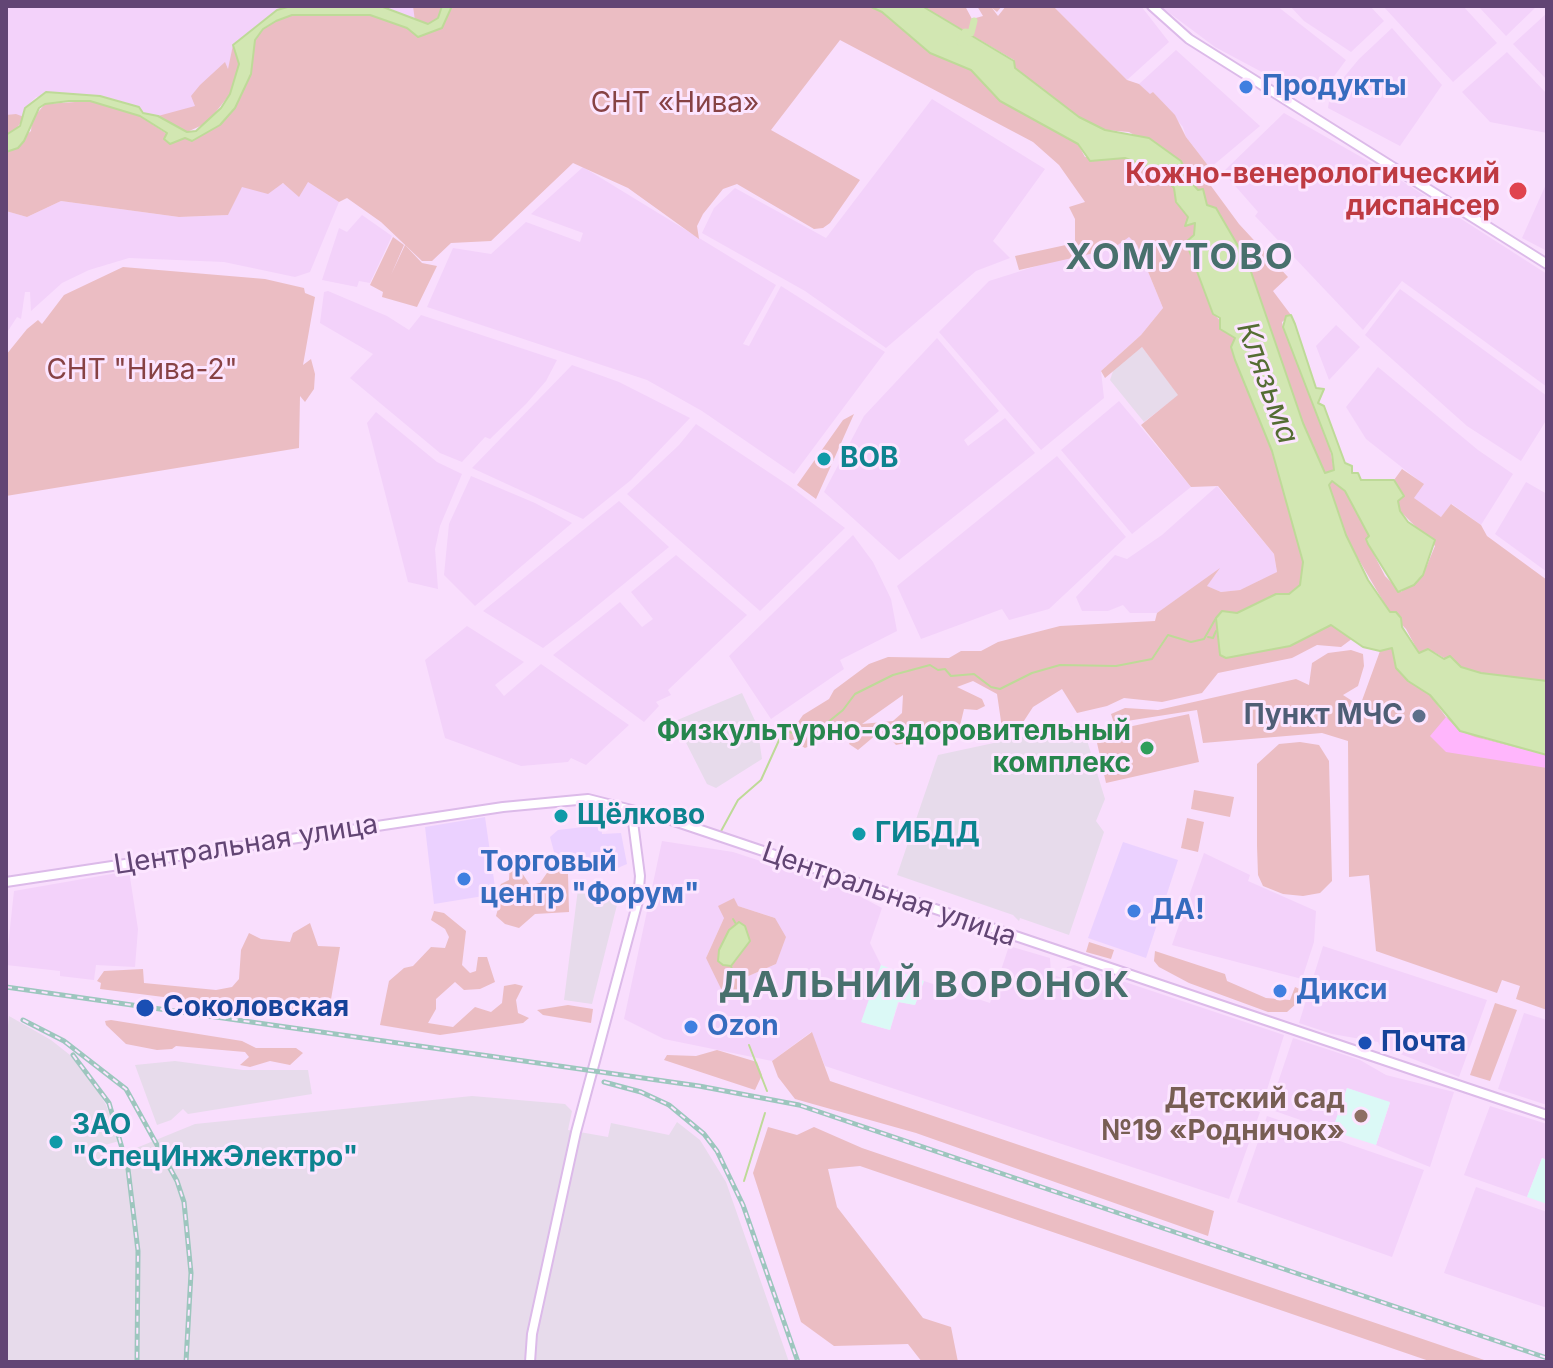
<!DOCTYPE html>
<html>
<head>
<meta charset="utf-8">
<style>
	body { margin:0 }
	#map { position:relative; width:1553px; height:1368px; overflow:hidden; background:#f9defd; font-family:Inter,sans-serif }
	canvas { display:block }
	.frame { position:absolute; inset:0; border:8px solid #624574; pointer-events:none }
</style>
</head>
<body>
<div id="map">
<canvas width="1553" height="1368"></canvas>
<div class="frame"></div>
</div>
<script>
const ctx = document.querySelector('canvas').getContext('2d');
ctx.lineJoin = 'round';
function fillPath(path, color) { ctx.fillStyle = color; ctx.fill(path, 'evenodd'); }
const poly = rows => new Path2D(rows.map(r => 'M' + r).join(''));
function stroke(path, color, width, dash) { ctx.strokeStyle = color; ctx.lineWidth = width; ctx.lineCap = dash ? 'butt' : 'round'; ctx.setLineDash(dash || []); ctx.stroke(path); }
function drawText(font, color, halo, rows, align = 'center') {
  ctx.font = font + ' Inter,sans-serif'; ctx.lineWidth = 6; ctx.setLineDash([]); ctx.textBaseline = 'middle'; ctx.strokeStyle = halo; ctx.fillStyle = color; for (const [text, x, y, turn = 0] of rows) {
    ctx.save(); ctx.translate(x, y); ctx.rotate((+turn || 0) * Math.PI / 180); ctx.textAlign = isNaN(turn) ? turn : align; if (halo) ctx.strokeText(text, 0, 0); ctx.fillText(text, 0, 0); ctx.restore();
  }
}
const residential = poly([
	[6,6,291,6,277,10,233,45,239,64,207,123,142,113,139,107,100,96,36,97,25,108,24,117,6,135],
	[346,6,442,6,415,21,383,7],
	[1053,6,1141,6,1169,42,1127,80],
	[1160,6,1277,6,1346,60,1316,101,1215,47],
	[1290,6,1370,6,1384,21,1351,52,1304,21],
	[1383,6,1463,6,1497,43,1453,82],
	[1478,6,1537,6,1506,36],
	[1547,13,1547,80,1513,44],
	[1392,28,1442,85,1400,146,1328,108,1330,94,1359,59],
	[1176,50,1260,126,1210,168,1186,137,1183,127,1153,92,1150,95,1139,84],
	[1507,52,1547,94,1547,133,1490,122,1462,92],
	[932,99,1045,169,993,241,1010,258,976,271,886,348,805,291,702,233,714,208,735,188,826,238],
	[1284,113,1391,174,1547,274,1547,387,1402,281,1363,330,1255,216,1258,212,1223,172],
	[583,167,776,285,743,344,749,346,781,286,885,352,794,474,702,411,647,380,427,307,453,248,491,254,526,222,580,242,583,233,531,214],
	[308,182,339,202,310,272,295,277,224,262,129,258,89,270,62,283,31,311,30,292,25,292,21,319,17,317,6,334,6,211,27,217,61,201,179,217,228,215,241,187],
	[1547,182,1547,251,1522,238],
	[362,215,392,236,370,283,359,281,357,287,322,280,339,228,347,232],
	[1129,237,1137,245,1163,308,1141,335,1101,371,1104,398,1041,450,939,332,989,281],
	[1400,289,1547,396,1547,419,1521,461,1467,426,1365,335],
	[328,291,387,316,409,330,421,315,557,360,546,381,526,404,490,439,485,437,462,462,440,453,350,378,373,354,320,323,324,292],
	[1336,325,1360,347,1329,380,1316,346],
	[937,338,999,411,964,440,968,446,1005,418,1035,453,899,560,824,492,864,416],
	[572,365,619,382,690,418,631,480,583,519,472,468],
	[1378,367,1478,450,1513,474,1481,525,1452,504,1441,517,1413,498,1423,484,1366,439,1346,407],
	[1119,401,1191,487,1132,534,1061,450],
	[376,412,437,462,462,474,440,526,435,549,438,589,408,582,367,423],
	[696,424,791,487,845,528,760,611,627,494,679,445],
	[1057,456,1126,537,1049,609,1009,620,1002,609,921,639,897,586],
	[471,476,535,503,572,523,475,606,444,575,449,524],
	[1526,482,1547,494,1547,572,1495,534],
	[1217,486,1274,554,1277,573,1240,590,1221,592,1206,586,1218,571,1157,613,1130,613,1123,605,1108,611,1082,611,1076,597,1115,555,1127,559,1162,535],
	[619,501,669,547,581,619,543,648,483,611],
	[853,535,873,562,891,599,897,631,840,660,844,669,771,719,729,656],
	[676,555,747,615,668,690,671,695,656,702,659,706,644,722,553,655,620,602,642,627,653,619,631,592],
	[467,626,524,662,495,685,504,696,541,664,629,725,586,765,571,758,568,762,521,766,445,738,425,660],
	[662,841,733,852,846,889,882,908,870,943,881,965,862,1022,890,1030,899,1002,915,1005,924,981,990,1003,1009,946,1050,958,1051,974,1062,978,1067,967,1074,965,1284,1035,1262,1106,1230,1094,1227,1100,1260,1112,1229,1199,825,1066,811,1032,772,1061,664,1039,624,1019],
	[738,906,775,918,776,964,744,978,737,997,706,958,724,918],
	[1204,853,1250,875,1248,881,1316,911,1314,942,1302,979,1172,945],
	[129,871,138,929,135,967,96,965,94,980,60,976,60,971,6,965,14,891],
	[1323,946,1487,1000,1459,1077,1380,1046,1378,1042,1332,1034,1299,1023],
	[1524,1013,1547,1020,1547,1105,1498,1089],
	[1293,1038,1360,1060,1386,1075,1454,1092,1430,1167,1376,1145,1390,1103,1347,1088,1332,1131,1269,1109],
	[1490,1106,1547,1124,1547,1160,1542,1158,1527,1197,1464,1175],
	[1267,1116,1424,1170,1392,1257,1237,1202],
	[1476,1187,1547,1212,1547,1308,1444,1273]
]);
const commercial = poly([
	[485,817,496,894,434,904,425,827],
	[601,825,602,834,621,833,627,864,606,873,602,869,565,870,557,863,550,837,558,830],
	[1123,842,1178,860,1146,958,1088,938]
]);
const industrial = poly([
	[1142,347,1179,395,1144,422,1110,380,1114,368],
	[742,693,757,725,762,759,716,788,707,784,675,721],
	[1082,724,1105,799,1096,821,1104,832,1069,935,1020,918,1019,921,1013,915,897,875,938,755],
	[616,886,618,901,592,1004,564,1000,578,889],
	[9,1016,51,1040,70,1055,95,1086,106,1105,119,1141,105,1145,102,1162,195,1124,472,1096,565,1104,572,1111,568,1130,608,1137,611,1123,669,1135,677,1122,700,1140,726,1182,789,1362,6,1362,6,1046],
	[175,1061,243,1070,308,1070,312,1094,188,1114,183,1109,171,1120,157,1125,135,1065]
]);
const education = poly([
	[881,965,924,981,915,1005,898,1002,890,1030,861,1022],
	[1347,1088,1390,1102,1376,1145,1332,1131],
	[1542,1158,1547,1160,1547,1204,1527,1197]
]);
const green = poly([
	[413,6,442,6,438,19,428,24,415,21],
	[452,6,869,6,882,12,930,53,971,70,1000,101,1078,144,1085,157,1134,159,1157,170,1174,188,1176,202,1188,217,1186,226,1195,223,1194,262,1213,313,1236,338,1231,347,1235,360,1272,451,1303,562,1300,585,1289,594,1276,594,1237,613,1226,658,1290,646,1331,625,1353,638,1341,647,1317,645,1292,658,1218,673,1202,693,1162,702,1124,698,1107,706,1077,713,1062,689,1033,707,1018,730,1002,728,997,694,973,681,957,687,982,699,985,706,977,710,964,709,959,730,949,734,896,745,888,736,877,734,858,750,849,744,859,725,805,748,784,736,785,729,796,725,803,715,829,699,834,690,869,664,888,657,949,658,961,651,981,651,998,642,1060,626,1155,621,1157,613,1220,568,1207,586,1221,592,1240,590,1277,572,1274,554,1218,486,1191,487,1141,425,1178,395,1142,347,1105,378,1101,371,1141,335,1163,308,1137,245,1129,237,1112,249,1019,270,1015,256,1075,243,1075,219,1069,207,1085,202,1059,165,1033,142,840,40,771,130,860,180,830,223,823,228,814,229,737,184,723,189,703,214,697,226,699,239,628,188,573,163,491,241,451,243,432,261,422,261,381,222,347,198,339,202,308,182,299,197,283,183,268,194,242,187,228,215,179,217,61,201,27,217,6,211,6,152,31,131,32,119,45,104,90,101,140,116,167,134,185,138,235,108,251,74,255,40,263,29,276,21,291,15,370,15,423,34,442,28],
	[903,695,902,713,893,721,862,724],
	[922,6,965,6,972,19,983,16,977,6,1002,6,997,12,992,8,998,16,1006,6,1053,6,1127,80,1139,84,1150,94,1153,92,1175,115,1186,137,1210,168,1203,175,1239,224,1288,277,1273,291,1291,315,1282,322,1283,327,1328,439,1334,470,1325,473,1303,423,1248,263,1217,209,1207,205,1181,161,1129,132,1105,130,1079,117,1015,68,1014,60],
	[233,45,239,64,230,94,207,123,187,132,158,116,195,106,191,96,200,85,225,62,228,69],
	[16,114,24,117,16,130,6,135,6,115],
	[393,237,404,245,391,275,405,245,422,263,437,266,417,307,382,297,383,292,370,285],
	[123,267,265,279,304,288,305,293,315,297,303,365,311,359,315,374,314,389,305,402,300,396,299,448,6,496,6,355,27,329,38,320,42,324,64,295],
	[854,414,830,468,816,499,797,485,843,420],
	[1402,469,1424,484,1414,498,1441,517,1451,504,1481,525,1487,536,1547,580,1547,681,1481,673,1461,668,1434,652,1419,653,1406,629,1390,613,1349,543,1329,485,1332,481,1341,484,1370,536,1366,539,1385,576,1401,592,1423,575,1435,546,1400,511,1398,501,1403,496,1394,480],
	[1393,648,1408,681,1430,695,1446,717,1482,738,1547,755,1547,1010,1516,999,1520,986,1502,980,1497,993,1376,951,1369,875,1349,877,1348,741,1322,733,1203,743,1197,710,1114,723,1111,714,1125,708,1158,710,1296,679,1309,685,1312,663,1328,653,1351,650,1363,654,1364,666,1358,686,1343,695,1360,706,1380,651],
	[1189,714,1199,762,1106,783,1095,734],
	[1300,742,1319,745,1329,761,1332,881,1320,893,1303,896,1283,894,1263,886,1258,875,1257,846,1257,764,1279,744],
	[1194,790,1234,797,1230,817,1191,809],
	[1187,818,1204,822,1198,852,1181,848],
	[519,856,528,861,522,873,530,885,540,883,549,870,558,867,568,874,569,912,535,914,519,928,505,924,496,916,500,901,497,893,501,884,509,880,510,862],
	[734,898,738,906,775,918,786,937,776,964,744,978,737,997,727,1001,706,958,724,918,718,906],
	[434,911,444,913,466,931,462,965,470,973,476,971,478,957,487,957,495,982,480,989,464,990,455,982,436,999,436,1009,428,1023,453,1027,475,1007,491,1012,502,1003,504,986,515,984,523,986,516,1000,518,1013,529,1018,523,1023,440,1035,380,1025,389,981,404,968,413,966,431,947,445,948,449,937,445,929,431,920],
	[310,923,318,946,340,947,330,1005,314,1016,100,989,101,983,97,981,104,971,143,969,144,983,216,990,232,987,239,979,241,950,249,933,261,939,290,942,293,933],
	[1089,942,1114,950,1111,959,1086,952],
	[1155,951,1225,974,1227,981,1266,998,1290,1000,1295,987,1302,990,1296,1004,1287,1012,1268,1012,1189,983,1159,967,1154,961],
	[1495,1003,1517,1010,1490,1081,1470,1075],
	[568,1005,593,1009,591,1023,543,1015,537,1010],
	[111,1020,242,1041,256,1048,296,1048,303,1053,290,1065,270,1061,250,1067,240,1065,249,1057,245,1052,176,1046,172,1049,157,1050,126,1044,106,1025,105,1021],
	[812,1032,830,1081,1214,1211,1208,1236,916,1133,795,1099,778,1077,772,1061],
	[717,1050,757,1062,762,1075,755,1090,664,1060,667,1055,696,1056],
	[768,1127,797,1135,814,1127,862,1148,1490,1362,1432,1362,860,1166,828,1169,837,1207,923,1318,951,1327,958,1362,922,1362,908,1344,834,1346,801,1322,753,1173]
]);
const sand = poly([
	[1446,717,1460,731,1475,737,1547,755,1547,768,1446,752,1430,736]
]);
const water = poly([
	[291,6,383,7,428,24,438,18,442,6,452,6,442,28,418,37,407,28,370,15,292,15,276,21,263,29,255,40,251,74,235,108,220,125,192,141,185,138,170,144,164,139,167,133,140,116,90,101,69,101,45,104,39,108,24,141,18,148,6,152,6,135,20,126,25,108,46,92,100,96,139,107,143,113,158,116,187,132,196,131,221,108,230,94,239,64,233,45,277,10,291,6],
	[869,6,922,6,1014,61,1015,68,1079,117,1105,130,1149,138,1181,161,1190,181,1198,190,1203,189,1207,205,1216,208,1248,263,1303,423,1325,473,1334,470,1332,454,1283,327,1286,316,1291,315,1295,324,1316,388,1324,389,1318,403,1324,406,1345,463,1352,466,1352,473,1358,473,1361,480,1394,480,1404,496,1398,501,1400,511,1408,522,1435,540,1423,575,1414,585,1398,592,1368,544,1366,539,1369,536,1345,491,1332,481,1329,485,1346,535,1368,580,1390,612,1396,612,1401,618,1402,627,1419,653,1428,649,1444,659,1450,656,1461,667,1481,673,1547,681,1547,755,1460,731,1430,695,1408,681,1396,668,1392,648,1380,651,1363,647,1331,625,1290,646,1226,658,1220,655,1216,618,1222,611,1237,613,1276,594,1289,594,1300,585,1303,562,1272,451,1235,360,1231,347,1235,338,1220,329,1220,318,1213,314,1186,242,1194,235,1195,223,1185,226,1188,217,1176,202,1174,188,1157,170,1125,158,1090,161,1078,144,1000,101,971,70,930,53,882,12,869,6],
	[739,922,745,926,750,941,731,966,723,965,718,961,719,950,729,930,739,922]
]);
const stream = poly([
	[1208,637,1213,638,1216,631],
	[720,833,738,800,761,780,780,738,788,732,802,734,822,727,843,710,855,694,893,675,930,665,938,670,945,669,951,676,974,674,991,687,1000,689,1032,673,1060,665,1116,666,1152,659,1168,635,1191,642,1204,639,1216,618],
	[733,919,736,924],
	[730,990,734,976,731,966],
	[749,1045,767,1091],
	[744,1181,765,1113]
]);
const canal = poly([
	[960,42,965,32,971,33,974,21]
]);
const secondary = poly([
	[1152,6,1189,39,1547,264],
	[6,882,503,807,588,799,671,820,1547,1115],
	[530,1362,532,1334,576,1132,638,901,640,876,633,822]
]);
const rail = poly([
	[6,987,699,1086,799,1105,1547,1358],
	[23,1020,64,1041,126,1089,177,1181,184,1202,191,1273,186,1362],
	[73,1055,109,1103,128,1169,138,1251,137,1362],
	[604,1082,641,1092,669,1105,704,1134,717,1151,743,1205,798,1362]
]);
const markers = [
	[1246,87,8,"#3f7fe0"],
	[1518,191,10,"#e0444e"],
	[824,459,8,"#0f9aa8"],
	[1419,716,8,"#5c6f8a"],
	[1147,748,8,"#2e9e5b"],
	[561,816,8,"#0f9aa8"],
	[859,834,8,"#0f9aa8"],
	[464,879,8,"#3f7fe0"],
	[1134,911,8,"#3f7fe0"],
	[1280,991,8,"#3f7fe0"],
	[145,1008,10,"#1a4fb4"],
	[691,1027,8,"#3f7fe0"],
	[1365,1043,8,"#1a4fb4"],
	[1361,1116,8,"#8d6e63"],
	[56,1142,8,"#0f9aa8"]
];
const shopNames = [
	["Продукты",1262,87],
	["Торговый",480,863],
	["центр \"Форум\"",480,895],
	["ДА!",1150,911],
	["Дикси",1296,991],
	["Ozon",707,1027]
];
const parkNames = [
	["СНТ «Нива»",675,104],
	["СНТ \"Нива-2\"",142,371]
];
const healthNames = [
	["Кожно-венерологический",1500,175],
	["диспансер",1500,207]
];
const cultureNames = [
	["ВОВ",840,459],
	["Щёлково",577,816],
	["ГИБДД",875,834],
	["ЗАО",72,1126],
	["\"СпецИнжЭлектро\"",72,1158]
];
const serviceNames = [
	["Пункт МЧС",1403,716]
];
const leisureNames = [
	["Физкультурно-оздоровительный",1131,732],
	["комплекс",1131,764]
];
const streetNames = [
	["Центральная улица",246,845,-9],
	["Центральная улица",889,895,19]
];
const transitNames = [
	["Соколовская",163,1008],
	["Почта",1381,1043]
];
const educationNames = [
	["Детский сад",1345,1100],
	["№19 «Родничок»",1345,1132]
];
const waterNames = [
	["Клязьма",1267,383,70]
];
const districtNames = [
	["ХОМУТОВО",1180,258],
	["ДАЛЬНИЙ ВОРОНОК",925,986]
];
fillPath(residential, '#f3d2fa');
fillPath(commercial, '#ebd1ff');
fillPath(industrial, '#e7dbeb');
fillPath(education, '#dbf9f6');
fillPath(green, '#ebbdc3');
fillPath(sand, '#ffb6fc');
fillPath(water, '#d2e7b2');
stroke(water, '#beda98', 2);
stroke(stream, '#beda98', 2);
stroke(canal, '#d2e7b2', 7);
stroke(secondary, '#dcbae9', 12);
stroke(secondary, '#fff', 8);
stroke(rail, '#9dc6be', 5);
stroke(rail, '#fce5ff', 2, [6]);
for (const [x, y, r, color] of markers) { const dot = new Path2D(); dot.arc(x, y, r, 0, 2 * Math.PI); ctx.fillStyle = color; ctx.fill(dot); stroke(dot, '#fce5ff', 3); }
drawText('bold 28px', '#366cbe', '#fce5ff', shopNames, 'left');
drawText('28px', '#874244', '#fce5ff', parkNames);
drawText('bold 28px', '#be3a42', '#fce5ff', healthNames, 'right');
drawText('bold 28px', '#0d838f', '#fce5ff', cultureNames, 'left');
drawText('bold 28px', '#4e5e75', '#fce5ff', serviceNames, 'right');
drawText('bold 28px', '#27864d', '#fce5ff', leisureNames, 'right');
drawText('28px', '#624574', '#fce5ff', streetNames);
drawText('bold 28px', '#164399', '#fce5ff', transitNames, 'left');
drawText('bold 28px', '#785e54', '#fce5ff', educationNames, 'right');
drawText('italic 30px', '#546d33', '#fce5ff', waterNames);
ctx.letterSpacing = '2px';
drawText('bold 36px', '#48706d', '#fce5ff', districtNames);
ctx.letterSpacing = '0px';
</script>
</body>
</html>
